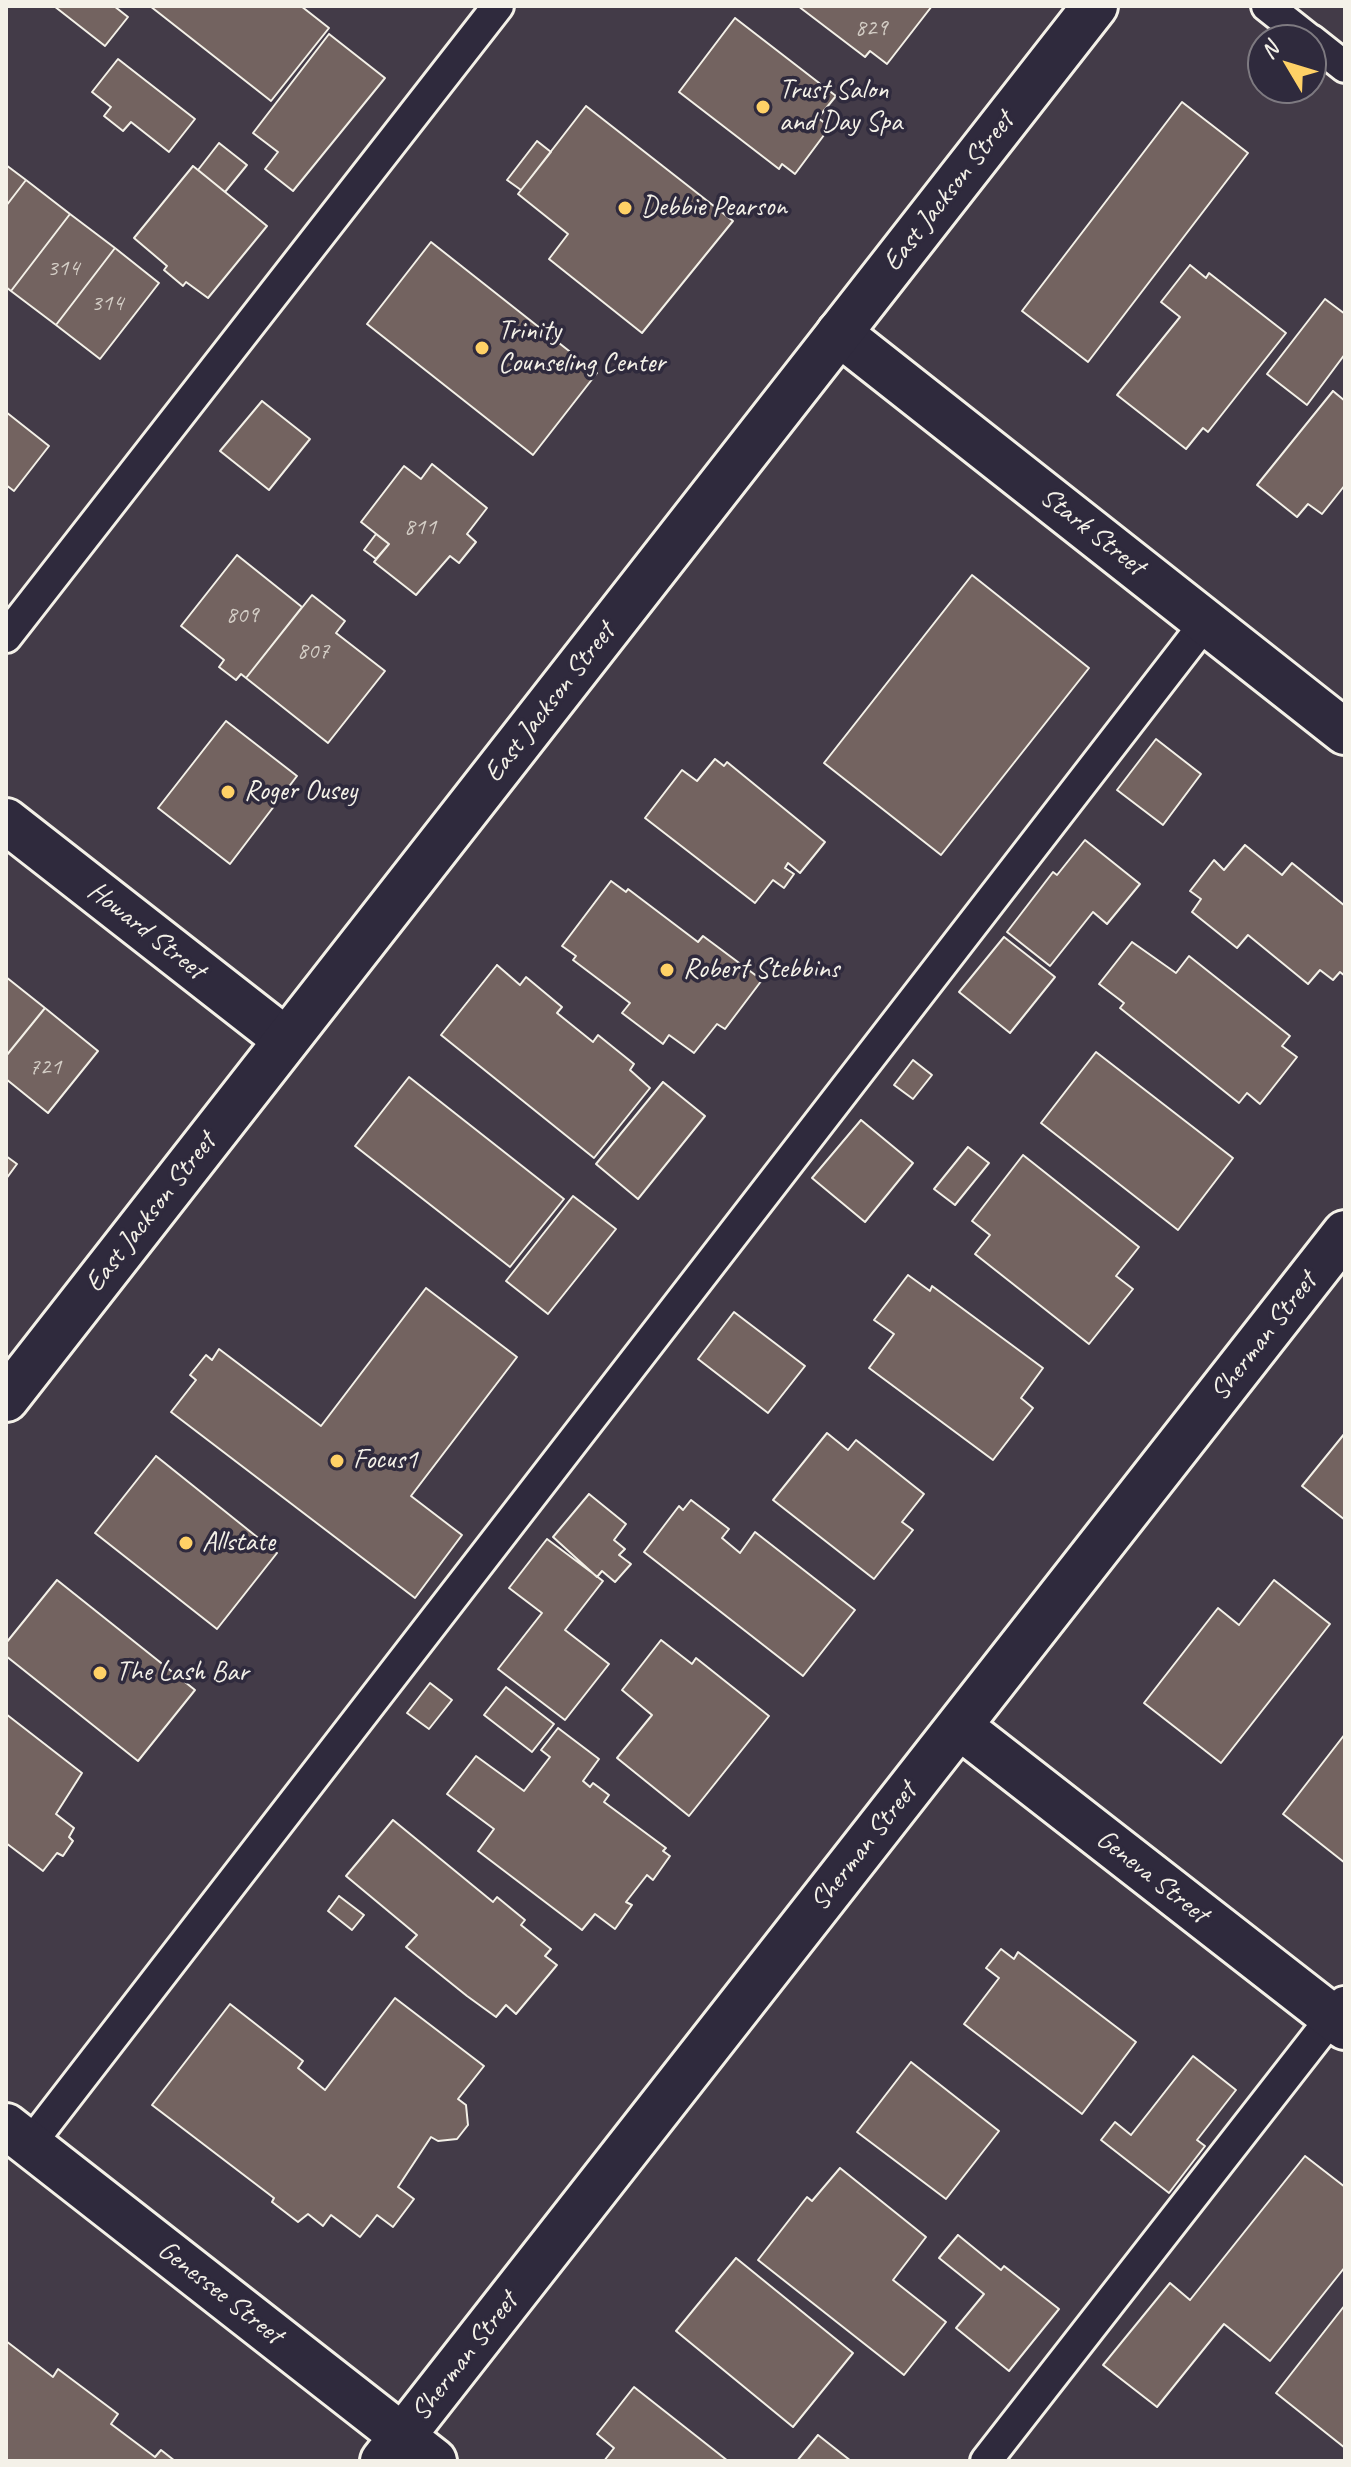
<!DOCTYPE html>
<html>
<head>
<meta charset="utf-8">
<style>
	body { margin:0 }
	#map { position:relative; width:1351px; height:2467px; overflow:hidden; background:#433b48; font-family:Caveat,sans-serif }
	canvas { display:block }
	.frame { position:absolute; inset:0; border:8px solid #f4f1e8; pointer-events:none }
	.north { position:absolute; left:1247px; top:24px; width:80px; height:80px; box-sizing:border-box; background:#2f2a3d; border:2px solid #7e7a81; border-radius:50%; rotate:308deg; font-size:22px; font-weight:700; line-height:32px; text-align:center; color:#f4f1e8 }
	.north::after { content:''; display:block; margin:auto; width:28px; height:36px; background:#ffd166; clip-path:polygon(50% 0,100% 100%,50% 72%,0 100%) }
</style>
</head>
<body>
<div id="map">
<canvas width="1351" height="2467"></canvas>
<div class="frame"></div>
<div class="north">N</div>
</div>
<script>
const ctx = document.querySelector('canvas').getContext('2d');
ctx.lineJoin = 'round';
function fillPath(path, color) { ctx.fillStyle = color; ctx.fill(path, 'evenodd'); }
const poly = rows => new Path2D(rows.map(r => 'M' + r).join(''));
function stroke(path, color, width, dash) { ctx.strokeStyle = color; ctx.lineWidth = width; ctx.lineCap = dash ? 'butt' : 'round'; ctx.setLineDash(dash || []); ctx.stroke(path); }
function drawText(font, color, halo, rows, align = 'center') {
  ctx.font = font + ' Caveat,sans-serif'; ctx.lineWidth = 7; ctx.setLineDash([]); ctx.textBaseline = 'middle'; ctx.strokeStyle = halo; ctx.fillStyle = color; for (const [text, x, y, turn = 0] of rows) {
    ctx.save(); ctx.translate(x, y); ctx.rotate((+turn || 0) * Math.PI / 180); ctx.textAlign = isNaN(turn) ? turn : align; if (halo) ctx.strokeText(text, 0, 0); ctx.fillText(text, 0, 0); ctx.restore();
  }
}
const building = poly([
	[54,6,114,6,128,17,105,46,54,6],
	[150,6,301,6,329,28,271,101,150,6],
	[798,6,932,6,887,64,870,51,865,57,798,6],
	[735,18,836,96,818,118,830,127,795,174,782,164,779,169,679,92,735,18],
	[329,34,385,78,293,191,265,169,278,152,253,133,329,34],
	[118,59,195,119,169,152,131,122,123,131,104,116,111,107,92,92,118,59],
	[1182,102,1248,153,1088,362,1022,311,1182,102],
	[586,106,733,221,642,333,549,259,568,234,518,194,586,106],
	[537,141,551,152,521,190,507,180,537,141],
	[219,143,247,165,225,192,198,170,219,143],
	[6,165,26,180,6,206,6,165],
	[193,166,267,226,208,298,186,282,183,286,164,270,167,266,134,238,193,166],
	[26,180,70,214,11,291,6,287,6,206,26,180],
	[70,214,115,248,56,325,11,291,70,214],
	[431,242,597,373,533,455,367,324,431,242],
	[115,248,159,283,100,359,56,325,115,248],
	[1190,265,1206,278,1209,273,1286,333,1208,432,1203,428,1186,449,1117,395,1180,317,1161,302,1190,265],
	[1325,299,1345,314,1345,354,1307,405,1267,374,1325,299],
	[1333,391,1345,401,1345,485,1322,514,1308,504,1297,517,1257,485,1333,391],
	[262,401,310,439,269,490,220,451,262,401],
	[6,412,49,446,14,491,6,485,6,412],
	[432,464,487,508,467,534,476,542,459,563,450,556,416,595,374,562,389,544,361,522,404,466,421,479,432,464],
	[376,534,389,544,376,559,364,550,376,534],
	[237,555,302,607,246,678,241,674,236,680,219,667,224,660,181,626,237,555],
	[972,575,1089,668,941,855,824,763,972,575],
	[312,595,345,621,336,633,385,671,328,743,246,678,312,595],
	[226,721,297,776,230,864,158,808,226,721],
	[1156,739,1201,774,1163,825,1117,790,1156,739],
	[715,759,724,766,727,762,825,842,800,873,788,863,785,868,794,874,784,888,773,880,755,903,645,818,682,770,697,781,715,759],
	[1085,840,1140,884,1107,924,1093,912,1050,966,1007,932,1053,872,1057,875,1085,840],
	[1245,845,1282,875,1292,863,1345,906,1345,976,1340,972,1333,980,1320,970,1308,984,1248,935,1237,948,1192,912,1201,899,1190,891,1214,860,1224,870,1245,845],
	[611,881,626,892,628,889,698,942,703,936,762,980,725,1029,717,1024,694,1053,669,1035,663,1044,622,1013,630,1003,573,960,576,956,562,946,611,881],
	[1004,937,1055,977,1010,1033,959,992,1004,937],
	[1132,942,1176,973,1189,956,1290,1036,1282,1046,1297,1057,1260,1104,1247,1093,1239,1103,1120,1008,1124,1003,1099,984,1132,942],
	[497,965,520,985,526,977,562,1007,557,1013,593,1042,598,1035,634,1064,630,1070,650,1088,594,1158,441,1035,497,965],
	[6,977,45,1008,6,1056,6,977],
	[45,1008,98,1051,48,1113,6,1079,6,1056,45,1008],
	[1096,1052,1233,1158,1178,1230,1041,1123,1096,1052],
	[913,1060,932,1075,913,1099,894,1085,913,1060],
	[409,1077,564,1199,510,1267,355,1146,409,1077],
	[663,1082,705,1116,638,1199,596,1164,663,1082],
	[861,1120,913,1163,865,1222,812,1178,861,1120],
	[968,1147,989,1163,955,1205,934,1189,968,1147],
	[1023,1155,1139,1247,1116,1276,1133,1289,1089,1344,975,1254,990,1235,972,1221,1023,1155],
	[6,1156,17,1164,6,1179,6,1156],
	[573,1196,616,1229,548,1314,506,1281,573,1196],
	[908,1275,930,1291,932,1286,1043,1368,1021,1398,1033,1408,993,1460,869,1368,894,1334,874,1320,908,1275],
	[426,1288,517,1357,411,1496,462,1535,415,1598,171,1412,196,1380,190,1375,206,1355,212,1360,219,1349,321,1426,426,1288],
	[734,1312,805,1366,768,1413,698,1359,734,1312],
	[827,1433,848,1450,856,1440,924,1494,902,1522,913,1530,874,1579,773,1500,827,1433],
	[1345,1433,1345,1520,1302,1486,1345,1433],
	[156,1456,277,1553,217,1629,95,1533,156,1456],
	[589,1494,626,1524,614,1540,625,1549,619,1555,631,1564,615,1582,602,1571,597,1577,553,1537,589,1494],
	[691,1500,729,1529,722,1538,740,1553,755,1532,855,1610,803,1676,644,1552,679,1506,683,1510,691,1500],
	[547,1539,603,1581,565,1630,609,1664,565,1720,498,1669,542,1613,509,1588,547,1539],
	[57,1580,195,1690,138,1761,6,1656,6,1643,57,1580],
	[1274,1580,1330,1624,1221,1763,1144,1703,1218,1608,1239,1625,1274,1580],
	[661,1640,692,1664,696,1658,769,1716,689,1816,617,1758,652,1715,622,1690,661,1640],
	[430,1683,452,1700,429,1729,407,1713,430,1683],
	[506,1687,554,1724,532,1752,484,1715,506,1687],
	[6,1714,82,1773,56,1814,74,1828,69,1837,73,1841,63,1856,57,1853,43,1871,6,1843,6,1714],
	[558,1728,599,1759,583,1781,590,1787,593,1783,609,1795,604,1802,666,1848,663,1851,670,1856,653,1880,647,1875,626,1902,632,1905,615,1929,595,1914,582,1930,478,1851,494,1829,447,1794,476,1756,524,1791,550,1757,541,1750,558,1728],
	[1345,1734,1345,1863,1283,1814,1345,1734],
	[393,1820,493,1902,497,1897,525,1920,521,1925,551,1949,545,1956,557,1965,516,2014,506,2005,496,2017,467,1996,406,1947,417,1935,346,1876,393,1820],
	[339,1896,364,1915,352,1930,328,1911,339,1896],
	[1001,1949,1014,1959,1018,1952,1136,2042,1082,2114,964,2024,999,1978,986,1968,1001,1949],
	[395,1998,484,2066,458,2099,466,2105,468,2125,457,2139,438,2141,431,2137,398,2187,414,2199,393,2227,377,2215,360,2237,331,2215,323,2226,308,2214,298,2222,272,2202,274,2198,152,2105,230,2004,303,2061,298,2068,325,2090,395,1998],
	[1193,2056,1236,2090,1197,2140,1205,2146,1169,2193,1101,2140,1115,2122,1131,2135,1193,2056],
	[911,2062,999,2131,946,2199,857,2132,911,2062],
	[1305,2156,1345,2187,1345,2267,1270,2361,1224,2324,1157,2407,1103,2365,1170,2283,1190,2300,1305,2156],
	[840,2168,926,2237,893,2280,946,2322,904,2375,758,2260,807,2197,812,2201,840,2168],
	[958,2235,1001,2270,1004,2266,1059,2309,1009,2371,956,2328,984,2294,939,2258,958,2235],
	[736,2258,853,2353,793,2427,676,2331,736,2258],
	[1345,2305,1345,2448,1276,2393,1345,2305],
	[6,2341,53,2377,58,2369,118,2414,111,2424,155,2457,161,2450,175,2461,6,2461,6,2341],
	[634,2387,728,2461,604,2461,614,2448,597,2434,634,2387],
	[818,2435,851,2461,797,2461,818,2435]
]);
const service = poly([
	[1267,6,1310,40],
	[1311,40,1345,67],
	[6,637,498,6],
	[30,2144,1206,622],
	[986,2461,1344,2002]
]);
const minor = poly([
	[839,333,1345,732],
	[6,821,286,1040],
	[959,1726,1345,2027],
	[6,2126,434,2461],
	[383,2461,1345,1233]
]);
const secondary = poly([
	[6,1399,1095,6]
]);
const markers = [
	[763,107,8,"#ffd166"],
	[625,208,8,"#ffd166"],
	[482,348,8,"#ffd166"],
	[228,792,8,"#ffd166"],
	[667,970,8,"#ffd166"],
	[337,1461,8,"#ffd166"],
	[186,1543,8,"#ffd166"],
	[100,1673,8,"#ffd166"]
];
const numberNames = [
	["829",871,29],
	["314",63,269],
	["314",107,304],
	["811",420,528],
	["809",242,616],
	["807",313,652],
	["721",45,1068]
];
const poiNames = [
	["Trust Salon",779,91],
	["and Day Spa",779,123],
	["Debbie Pearson",641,208],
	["Trinity",498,332],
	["Counseling Center",498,364],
	["Roger Ousey",244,792],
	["Robert Stebbins",683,970],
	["Focus1",353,1461],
	["Allstate",202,1543],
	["The Lash Bar",116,1673]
];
const streetNames = [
	["East Jackson Street",949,192,-52],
	["Stark Street",1092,532,38],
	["East Jackson Street",550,703,-52],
	["Howard Street",146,931,38],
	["East Jackson Street",151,1213,-52],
	["Sherman Street",1264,1337,-52],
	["Sherman Street",864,1847,-52],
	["Geneva Street",1152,1877,38],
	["Genessee Street",220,2293,38],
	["Sherman Street",465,2357,-52]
];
fillPath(building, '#736360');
stroke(building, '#f4f1e8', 2);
stroke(service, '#f4f1e8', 36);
stroke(minor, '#f4f1e8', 50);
stroke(secondary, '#f4f1e8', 50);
stroke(service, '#2f2a3d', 30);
stroke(minor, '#2f2a3d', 44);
stroke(secondary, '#2f2a3d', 44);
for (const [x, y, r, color] of markers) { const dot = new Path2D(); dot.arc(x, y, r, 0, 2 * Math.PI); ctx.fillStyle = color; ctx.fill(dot); stroke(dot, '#2f2a3d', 3); }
drawText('24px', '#d4cec6', null, numberNames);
drawText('28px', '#f4f1e8', '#2f2a3d', poiNames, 'left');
drawText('28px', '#f4f1e8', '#2f2a3d', streetNames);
</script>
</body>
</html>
